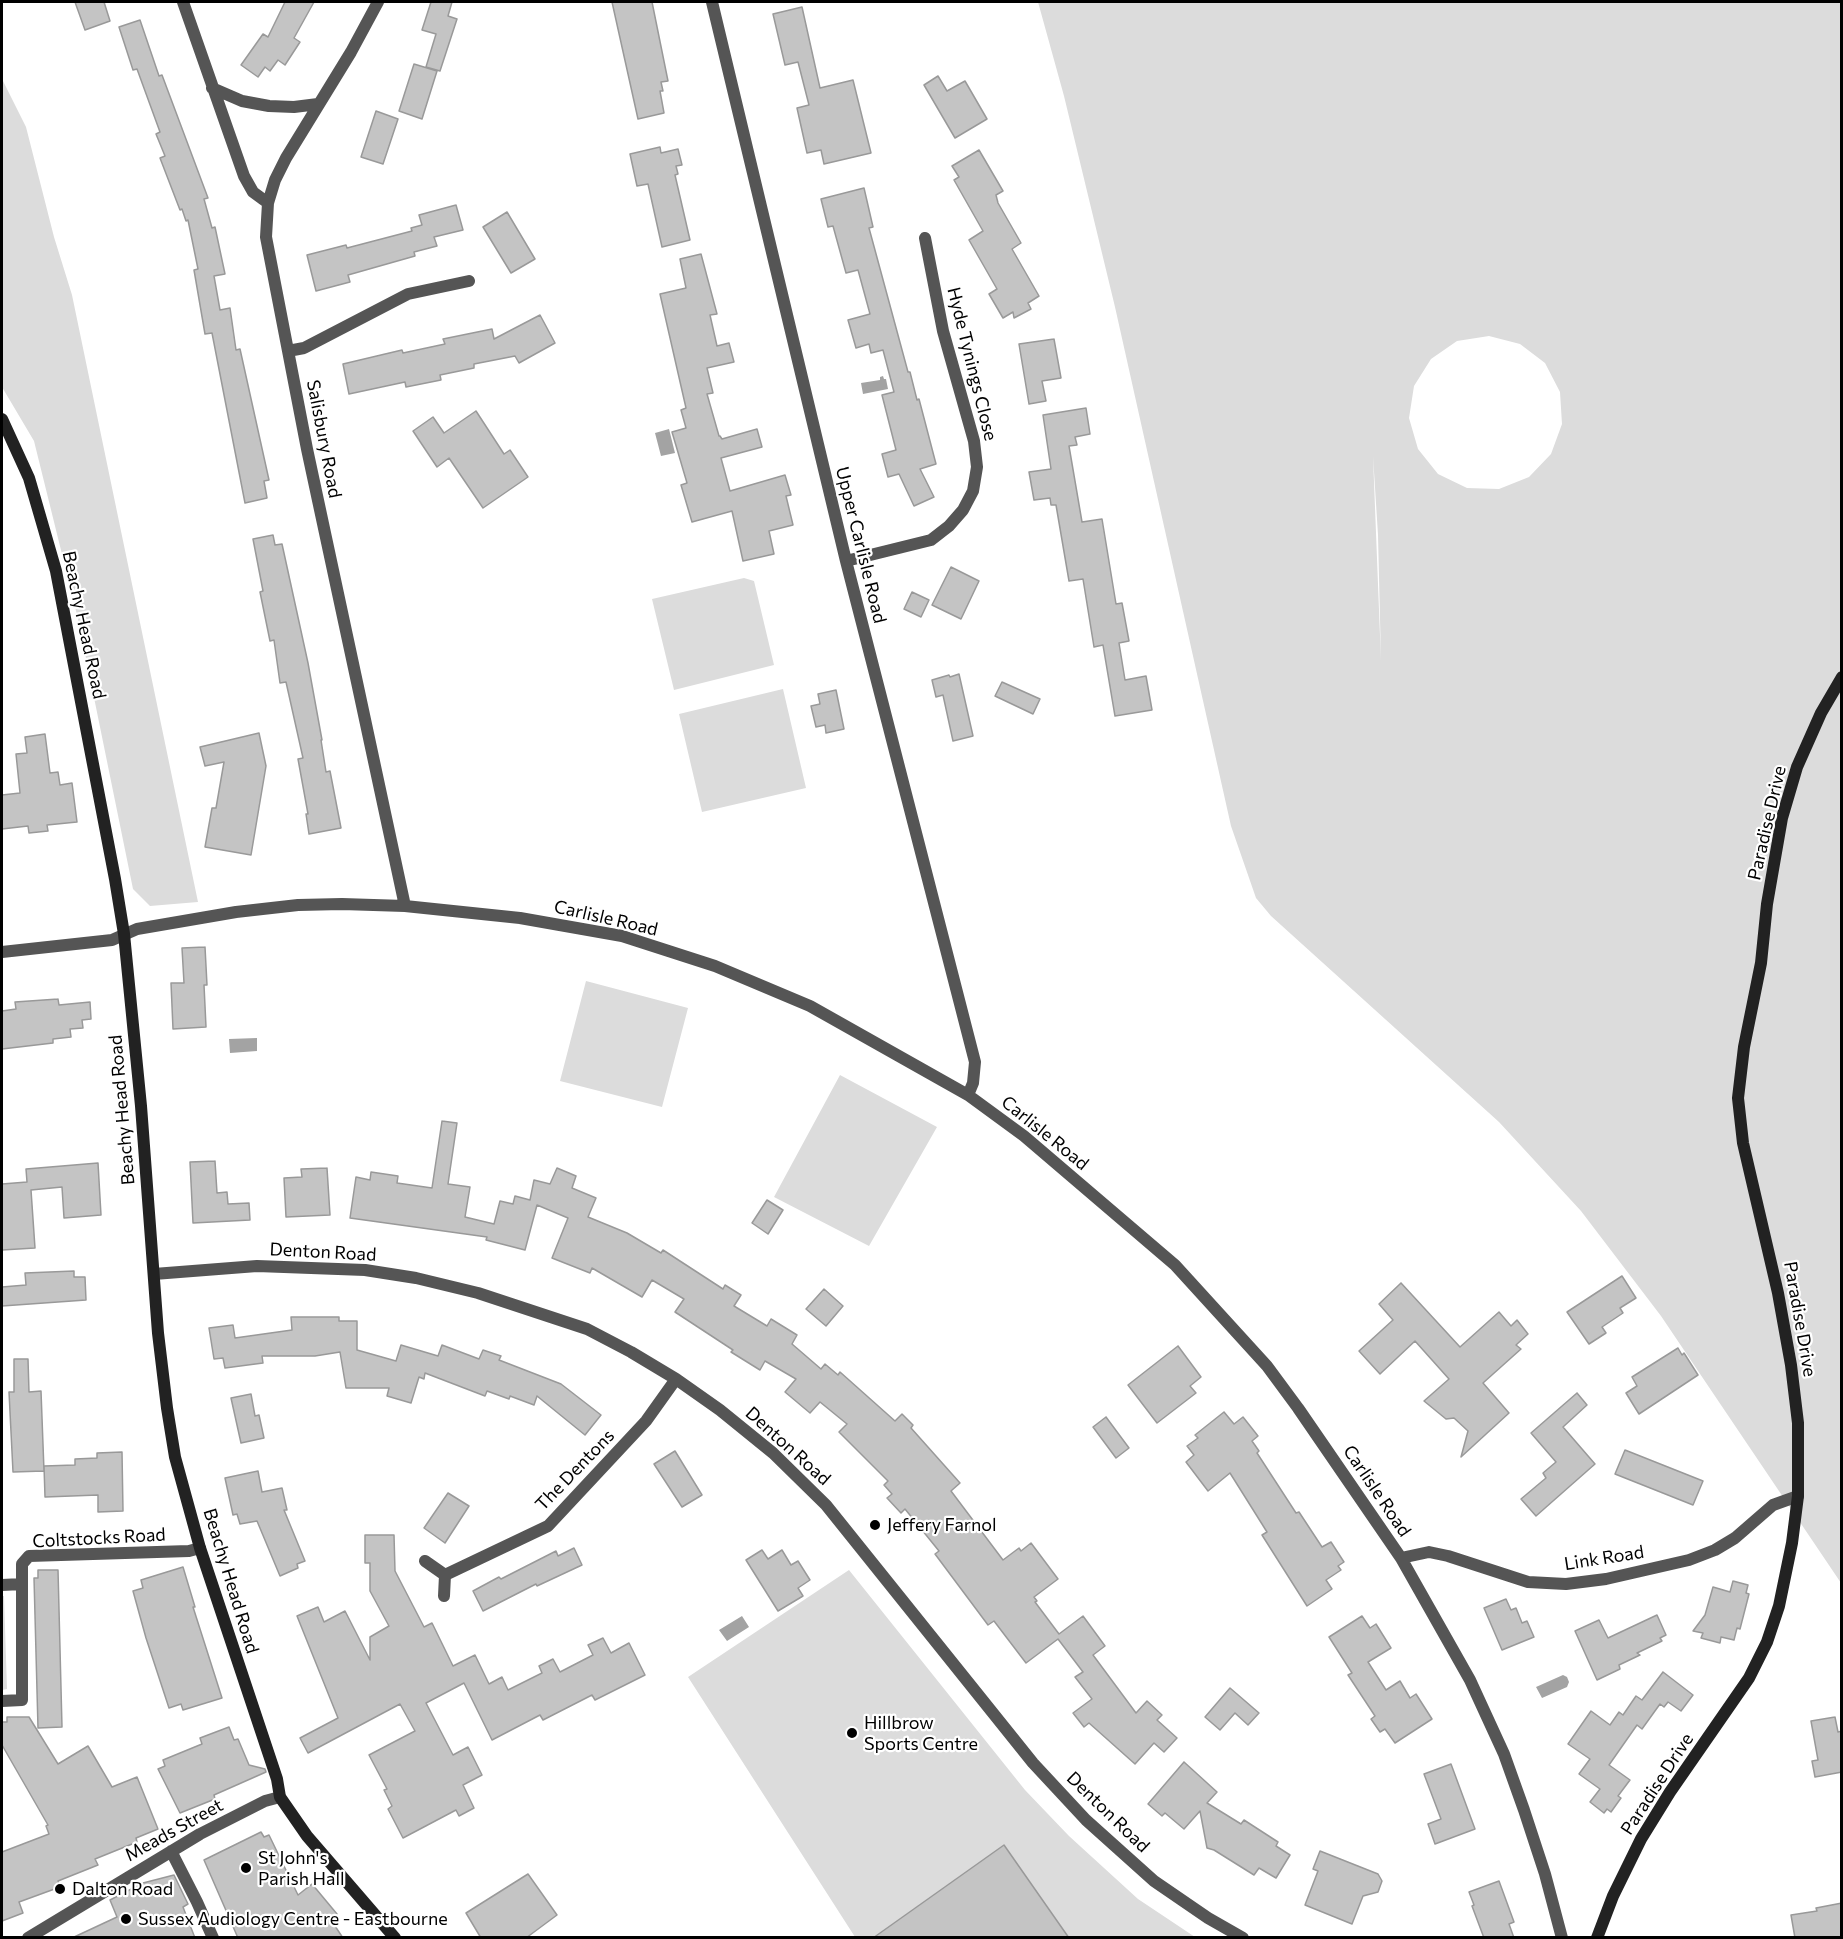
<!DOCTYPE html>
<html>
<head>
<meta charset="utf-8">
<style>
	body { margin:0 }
	#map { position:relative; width:1843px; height:1939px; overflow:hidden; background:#fff; font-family:Commissioner,sans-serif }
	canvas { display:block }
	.frame { position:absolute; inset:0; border:3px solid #000; pointer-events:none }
</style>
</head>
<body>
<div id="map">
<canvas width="1843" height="1939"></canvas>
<div class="frame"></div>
</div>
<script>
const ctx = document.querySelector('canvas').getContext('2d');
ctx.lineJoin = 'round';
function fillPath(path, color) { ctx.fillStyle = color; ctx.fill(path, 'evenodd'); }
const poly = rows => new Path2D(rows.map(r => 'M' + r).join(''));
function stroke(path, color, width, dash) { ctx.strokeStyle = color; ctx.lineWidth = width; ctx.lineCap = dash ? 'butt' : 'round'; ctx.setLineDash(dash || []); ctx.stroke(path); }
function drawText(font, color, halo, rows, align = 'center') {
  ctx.font = font + ' Commissioner,sans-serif'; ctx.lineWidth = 4.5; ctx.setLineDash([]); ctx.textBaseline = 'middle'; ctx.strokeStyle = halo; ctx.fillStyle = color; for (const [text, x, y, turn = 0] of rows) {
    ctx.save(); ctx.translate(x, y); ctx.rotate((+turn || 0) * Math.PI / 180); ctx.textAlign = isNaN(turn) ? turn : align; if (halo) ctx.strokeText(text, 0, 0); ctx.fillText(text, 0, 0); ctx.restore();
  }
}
const green = poly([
	[1038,2,1841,2,1841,1583,1661,1316,1581,1211,1499,1122,1271,916,1256,898,1231,826,1115,307,1064,96],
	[1489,336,1520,344,1545,363,1560,392,1562,424,1551,454,1529,477,1499,489,1467,488,1438,474,1418,449,1409,418,1414,386,1431,359,1457,341],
	[1373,456,1378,535,1381,661],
	[2,79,26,127,54,237,72,295,198,902,150,906,133,889,78,619,34,441,2,387],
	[744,578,754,581,774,665,674,690,652,599],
	[783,689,806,788,702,812,679,714],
	[586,981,688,1008,662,1107,560,1081],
	[840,1075,937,1127,869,1246,774,1197],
	[849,1570,1025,1790,1069,1836,1138,1899,1195,1937,855,1937,688,1677],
	[2,1596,4,1596,7,1689,2,1690]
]);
const water = poly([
	[883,376,884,379,886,379,888,389,863,394,861,383,880,380,880,377],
	[669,429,675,453,661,456,655,433],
	[257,1038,257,1051,230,1053,229,1039],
	[742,1616,749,1627,727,1641,719,1630],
	[1563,1675,1567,1677,1569,1682,1567,1687,1542,1698,1536,1687]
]);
const building = poly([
	[75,2,104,2,110,21,85,30,75,2],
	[285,2,314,2,294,38,300,42,285,65,278,60,270,71,265,67,258,77,241,65,263,34,268,37,285,2],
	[431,2,452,2,448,16,457,19,440,71,426,67,436,34,422,30,431,2],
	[612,2,652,2,668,81,661,82,663,91,660,91,664,113,638,119,612,2],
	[802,7,820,88,853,80,871,153,824,164,821,150,807,153,797,108,809,105,798,62,785,65,773,14,802,7],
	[140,20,159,76,162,75,208,198,204,199,212,228,215,227,225,274,214,276,220,310,230,308,236,350,240,349,269,480,264,481,267,498,245,503,212,333,205,334,194,270,198,269,188,220,186,221,182,209,180,210,160,158,165,156,156,134,160,132,137,69,133,70,119,27,140,20],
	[414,64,437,71,422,119,399,111,414,64],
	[938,76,947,91,965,81,987,119,955,138,924,85,938,76],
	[376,111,398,119,383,164,361,157,376,111],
	[660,147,661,153,678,149,682,165,676,166,678,174,675,175,690,240,662,247,648,184,637,186,630,154,660,147],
	[979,150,1003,191,996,195,998,203,1021,243,1012,249,1039,296,1028,303,1031,309,1014,318,1013,312,1003,318,989,294,997,289,969,240,983,231,954,180,959,177,952,166,979,150],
	[864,188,873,227,869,228,908,372,910,372,917,400,919,399,936,464,920,469,934,497,914,506,899,474,888,477,882,454,896,450,882,395,894,392,883,350,871,353,869,344,856,348,848,320,870,314,858,270,846,273,833,226,828,227,821,199,864,188],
	[456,205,463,230,434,237,437,246,414,252,415,256,348,275,350,282,316,291,307,255,346,245,347,248,412,231,411,228,422,225,419,215,456,205],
	[507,212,535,259,511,273,483,227,507,212],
	[701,254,717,314,710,315,717,346,729,343,734,362,707,368,713,393,707,394,719,436,720,436,722,439,757,429,762,447,721,458,730,491,785,475,791,495,786,496,793,525,769,531,774,554,743,561,732,511,692,522,681,485,687,483,672,432,686,428,681,410,686,408,660,294,686,288,680,259,701,254],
	[540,315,555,343,519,363,515,356,474,364,474,368,440,375,441,380,406,387,405,382,349,394,343,364,402,350,403,353,445,344,443,339,492,329,494,339,540,315],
	[1054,339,1061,378,1042,381,1046,401,1029,404,1019,344,1054,339],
	[1086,408,1090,434,1075,437,1077,445,1069,446,1082,522,1102,519,1116,604,1122,603,1129,641,1119,643,1125,680,1146,676,1152,710,1115,716,1103,645,1094,647,1083,579,1069,581,1056,505,1051,505,1050,498,1034,500,1029,472,1051,469,1043,415,1086,408],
	[476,411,504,454,510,450,528,477,483,508,449,458,437,467,413,431,433,417,444,433,476,411],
	[273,535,275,545,282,544,308,663,322,740,321,740,326,772,330,771,341,828,309,834,306,814,308,814,298,759,303,758,286,682,280,683,274,640,270,641,260,592,263,591,253,539,273,535],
	[951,567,979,581,961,619,932,605,951,567],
	[912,592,929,600,921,617,904,609,912,592],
	[959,674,973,736,953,741,943,695,936,697,932,680,949,675,950,677,959,674],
	[1002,682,1040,699,1033,714,995,696,1002,682],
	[836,690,844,729,826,733,825,725,816,727,811,706,820,704,818,694,836,690],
	[259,733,266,766,251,855,205,847,212,808,216,808,224,762,205,766,200,747,259,733],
	[45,734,50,773,58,772,60,785,72,783,77,822,47,825,48,831,29,833,28,826,2,829,2,795,20,793,16,754,27,753,25,737,45,734],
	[205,947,207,985,204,985,206,1027,173,1029,171,983,184,983,182,948,205,947],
	[58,999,59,1005,90,1002,91,1019,82,1020,83,1028,70,1029,71,1037,53,1039,53,1043,2,1049,2,1011,16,1009,15,1002,58,999],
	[442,1121,457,1123,448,1184,470,1187,465,1217,494,1224,500,1201,513,1204,515,1196,530,1200,534,1180,550,1184,557,1168,576,1176,572,1188,596,1198,588,1217,627,1233,661,1253,663,1250,723,1289,725,1285,741,1295,734,1306,767,1326,771,1319,797,1335,792,1344,821,1369,825,1364,838,1375,840,1372,895,1421,902,1414,913,1425,911,1428,960,1483,951,1491,1003,1560,1019,1548,1021,1551,1031,1543,1058,1579,1034,1597,1037,1601,1035,1602,1059,1634,1083,1616,1105,1646,1093,1655,1136,1713,1147,1701,1162,1715,1157,1720,1177,1738,1164,1752,1154,1743,1135,1764,1089,1723,1084,1727,1073,1713,1092,1699,1075,1677,1083,1672,1058,1639,1026,1663,994,1621,988,1625,935,1554,939,1551,905,1509,901,1513,887,1498,892,1494,884,1485,888,1481,839,1432,847,1424,820,1402,810,1413,785,1392,796,1379,765,1361,760,1370,731,1352,733,1350,675,1312,684,1299,652,1280,642,1297,592,1268,590,1273,552,1258,568,1218,537,1205,525,1250,486,1240,487,1237,350,1218,356,1177,370,1180,371,1172,398,1176,397,1183,432,1188,442,1121],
	[215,1161,217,1193,227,1192,228,1204,249,1203,250,1220,193,1223,190,1162,215,1161],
	[98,1163,101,1215,64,1218,62,1187,31,1190,35,1248,2,1250,2,1184,27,1182,26,1169,98,1163],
	[327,1168,330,1215,286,1217,284,1178,302,1177,301,1169,327,1168],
	[767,1200,783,1210,768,1234,752,1223,767,1200],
	[74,1271,74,1277,85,1277,86,1300,2,1306,2,1287,26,1285,25,1273,74,1271],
	[1622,1276,1636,1298,1620,1308,1623,1313,1602,1327,1606,1333,1589,1344,1567,1312,1622,1276],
	[1401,1283,1460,1347,1499,1312,1511,1326,1517,1320,1528,1334,1516,1345,1521,1349,1483,1383,1509,1413,1461,1457,1468,1431,1454,1418,1446,1419,1424,1401,1449,1379,1415,1341,1380,1374,1359,1351,1393,1320,1379,1304,1401,1283],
	[824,1289,843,1306,826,1326,806,1309,824,1289],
	[291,1317,339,1317,339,1321,357,1321,357,1350,396,1361,401,1345,438,1356,442,1345,479,1359,483,1350,501,1356,499,1360,561,1384,601,1415,585,1435,537,1396,534,1405,510,1396,509,1399,487,1391,485,1396,425,1373,424,1379,419,1377,411,1403,387,1396,389,1388,346,1388,340,1352,315,1356,262,1356,263,1363,225,1368,223,1358,214,1359,209,1328,233,1325,235,1338,292,1330,291,1317],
	[1178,1346,1201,1377,1190,1386,1196,1393,1157,1423,1128,1385,1178,1346],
	[1678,1348,1682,1355,1684,1353,1698,1375,1639,1414,1626,1393,1637,1386,1632,1377,1678,1348],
	[14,1359,28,1359,29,1392,41,1391,44,1471,13,1472,9,1392,14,1392,14,1359],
	[1577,1393,1587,1405,1563,1427,1595,1464,1536,1516,1521,1499,1546,1478,1543,1473,1556,1462,1531,1433,1577,1393],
	[251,1394,255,1416,259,1415,264,1438,241,1443,231,1398,251,1394],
	[1224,1412,1234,1424,1243,1417,1258,1436,1252,1441,1259,1451,1257,1453,1296,1513,1299,1512,1322,1547,1331,1542,1344,1562,1338,1566,1341,1570,1326,1580,1332,1589,1307,1606,1262,1535,1267,1532,1230,1473,1208,1491,1186,1462,1194,1455,1187,1446,1198,1438,1195,1435,1224,1412],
	[1106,1417,1129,1448,1116,1458,1093,1427,1106,1417],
	[1625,1450,1703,1481,1693,1505,1615,1474,1625,1450],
	[675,1451,702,1495,682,1507,654,1464,675,1451],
	[122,1452,123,1511,98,1512,98,1495,45,1497,44,1466,75,1465,75,1459,97,1458,97,1453,122,1452],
	[258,1471,262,1492,282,1488,287,1510,284,1510,305,1561,297,1564,298,1568,280,1576,257,1521,240,1524,237,1514,233,1515,225,1478,258,1471],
	[448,1493,469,1506,445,1543,424,1528,448,1493],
	[365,1535,394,1535,395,1571,424,1627,432,1623,453,1666,475,1655,489,1684,502,1677,508,1690,542,1673,539,1666,553,1659,560,1672,593,1655,588,1645,603,1638,611,1653,629,1643,645,1675,595,1700,592,1695,543,1720,540,1715,492,1740,464,1683,426,1703,453,1755,468,1747,482,1775,463,1785,474,1808,459,1816,456,1810,403,1838,388,1809,392,1806,384,1790,387,1789,369,1755,415,1731,400,1704,308,1753,300,1738,338,1718,297,1616,318,1607,324,1622,345,1611,370,1660,370,1637,389,1626,370,1591,370,1563,365,1563,365,1535],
	[574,1548,582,1565,537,1586,536,1584,483,1611,473,1591,499,1577,501,1579,556,1551,558,1556,574,1548],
	[762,1550,768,1559,782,1550,791,1565,798,1561,810,1580,798,1588,803,1596,778,1611,746,1560,762,1550],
	[183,1567,195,1607,193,1607,222,1698,183,1710,181,1704,169,1708,146,1638,133,1591,143,1588,141,1580,183,1567],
	[38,1570,58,1570,62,1727,38,1728,34,1578,38,1578,38,1570],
	[1733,1581,1748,1585,1746,1593,1749,1594,1740,1629,1737,1628,1734,1640,1721,1637,1720,1643,1701,1638,1703,1633,1693,1631,1705,1615,1713,1587,1730,1592,1733,1581],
	[1506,1599,1511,1610,1516,1608,1522,1623,1527,1621,1534,1637,1502,1650,1484,1608,1506,1599],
	[1657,1615,1666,1635,1660,1638,1662,1641,1637,1653,1640,1655,1619,1665,1620,1669,1597,1680,1575,1631,1599,1620,1608,1638,1657,1615],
	[1362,1616,1370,1628,1376,1624,1391,1648,1368,1662,1386,1690,1400,1681,1410,1698,1416,1694,1432,1719,1395,1743,1385,1729,1380,1732,1371,1719,1375,1716,1348,1675,1352,1673,1329,1637,1362,1616],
	[1663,1672,1693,1695,1681,1711,1668,1702,1664,1707,1660,1704,1642,1729,1637,1725,1609,1765,1630,1780,1618,1796,1621,1798,1611,1812,1607,1809,1604,1813,1590,1802,1600,1789,1579,1774,1590,1759,1568,1744,1591,1711,1610,1725,1619,1712,1623,1715,1636,1696,1642,1700,1663,1672],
	[1230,1688,1259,1713,1248,1725,1235,1713,1220,1730,1205,1717,1230,1688],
	[7,1717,29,1717,58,1764,88,1746,112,1787,137,1777,158,1829,136,1838,137,1842,95,1859,98,1865,58,1881,60,1887,19,1902,23,1913,2,1921,2,1852,49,1834,46,1826,48,1825,2,1745,2,1722,7,1722,7,1717],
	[1835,1717,1838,1732,1842,1731,1842,1772,1815,1777,1812,1761,1818,1760,1811,1721,1835,1717],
	[229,1727,234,1740,238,1739,249,1765,265,1769,266,1772,214,1795,215,1799,180,1813,158,1769,165,1766,163,1760,202,1744,200,1738,229,1727],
	[1184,1762,1217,1792,1207,1803,1241,1824,1244,1820,1278,1842,1276,1846,1290,1855,1276,1878,1259,1868,1254,1875,1214,1850,1207,1848,1200,1811,1184,1829,1165,1813,1162,1816,1148,1804,1184,1762],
	[1451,1764,1475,1829,1435,1844,1428,1824,1441,1819,1424,1774,1451,1764],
	[261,1832,264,1837,269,1835,298,1895,312,1884,337,1914,331,1920,343,1938,238,1938,204,1860,261,1832],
	[1004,1845,1069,1938,873,1938,1004,1845],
	[1320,1851,1378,1874,1382,1881,1378,1892,1363,1896,1352,1924,1305,1905,1318,1871,1313,1869,1320,1851],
	[528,1874,557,1915,526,1938,481,1938,466,1913,528,1874],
	[174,1875,188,1904,183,1907,195,1938,72,1938,117,1917,110,1900,143,1883,174,1875],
	[1499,1881,1514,1922,1509,1924,1514,1938,1484,1938,1472,1906,1474,1905,1469,1892,1499,1881],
	[1842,1903,1842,1938,1795,1938,1791,1915,1817,1911,1816,1908,1842,1903]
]);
const street = poly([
	[183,2,244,176,253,192,268,203],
	[378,2,351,52,286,158,275,180,268,203,266,237,307,449,405,906],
	[712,2,846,561,975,1062,973,1083,968,1095],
	[212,88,242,101,269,106,294,107,318,104],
	[288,351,304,348,408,294,469,281],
	[846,561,931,540,949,526,963,510,973,491,977,467,974,441,943,331,925,238],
	[2,952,112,940,137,929,236,912,298,905,342,904,405,906,520,918,622,936,715,966,810,1006,968,1095,1024,1136,1175,1265,1267,1366,1298,1408,1401,1558,1470,1680,1504,1754,1524,1810,1545,1874,1562,1938],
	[154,1274,257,1266,365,1270,416,1278,478,1293,587,1329,631,1352,676,1379,720,1410,773,1453,826,1505,1033,1763,1086,1820,1154,1881,1208,1918,1243,1938],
	[1401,1558,1429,1552,1448,1556,1528,1582,1566,1584,1606,1579,1689,1560,1715,1550,1735,1538,1773,1505,1798,1496],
	[425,1561,445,1575,444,1596],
	[445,1575,548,1526,646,1421,676,1379],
	[22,1584,22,1564,29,1556,189,1551,200,1548],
	[2,1585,22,1584,22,1700,2,1701],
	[171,1851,197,1902,213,1938],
	[28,1938,200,1834,265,1801,280,1797]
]);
const secondary = poly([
	[2,419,29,478,56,571,115,879,124,934,141,1106,158,1333,167,1408,175,1457,200,1548,277,1779,280,1797,307,1836,395,1938],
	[1597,1938,1613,1896,1641,1839,1670,1792,1749,1678,1767,1642,1779,1606,1792,1543,1798,1496,1798,1423,1791,1365,1778,1293,1743,1143,1738,1098,1744,1047,1761,963,1767,904,1782,818,1797,767,1821,713,1842,677]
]);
const markers = [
	[875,1525,6,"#000"],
	[852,1733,6,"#000"],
	[246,1868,6,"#000"],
	[60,1889,6,"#000"],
	[126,1919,6,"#000"]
];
const streetNames = [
	["Hyde Tynings Close",972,364,76],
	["Salisbury Road",324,439,79],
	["Upper Carlisle Road",861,545,76],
	["Beachy Head Road",84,625,78],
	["Paradise Drive",1767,823,-77],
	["Carlisle Road",606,918,13],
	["Beachy Head Road",122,1110,-95],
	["Carlisle Road",1045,1133,39],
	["Denton Road",323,1252,3],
	["Paradise Drive",1800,1319,80],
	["Denton Road",788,1446,42],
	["The Dentons",575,1470,-46],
	["Carlisle Road",1377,1491,56],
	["Coltstocks Road",99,1538,-3],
	["Link Road",1604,1558,-9],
	["Beachy Head Road",231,1581,73],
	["Paradise Drive",1657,1784,-57],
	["Denton Road",1108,1812,44],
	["Meads Street",174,1830,-29]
];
const poiNames = [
	["Jeffery Farnol",887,1525],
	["Hillbrow",864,1723],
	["Sports Centre",864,1744],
	["St John's",258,1858],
	["Parish Hall",258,1879],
	["Dalton Road",72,1889],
	["Sussex Audiology Centre - Eastbourne",138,1919]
];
fillPath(green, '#dcdcdc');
fillPath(water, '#a3a3a3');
fillPath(building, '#c4c4c4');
stroke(building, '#999', 1.5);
stroke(street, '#555', 12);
stroke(secondary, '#222', 12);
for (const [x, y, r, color] of markers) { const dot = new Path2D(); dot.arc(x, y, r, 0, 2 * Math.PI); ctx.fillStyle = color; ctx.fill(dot); stroke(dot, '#fff', 2); }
drawText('18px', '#000', '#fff', streetNames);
drawText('18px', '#000', '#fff', poiNames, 'left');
</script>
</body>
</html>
